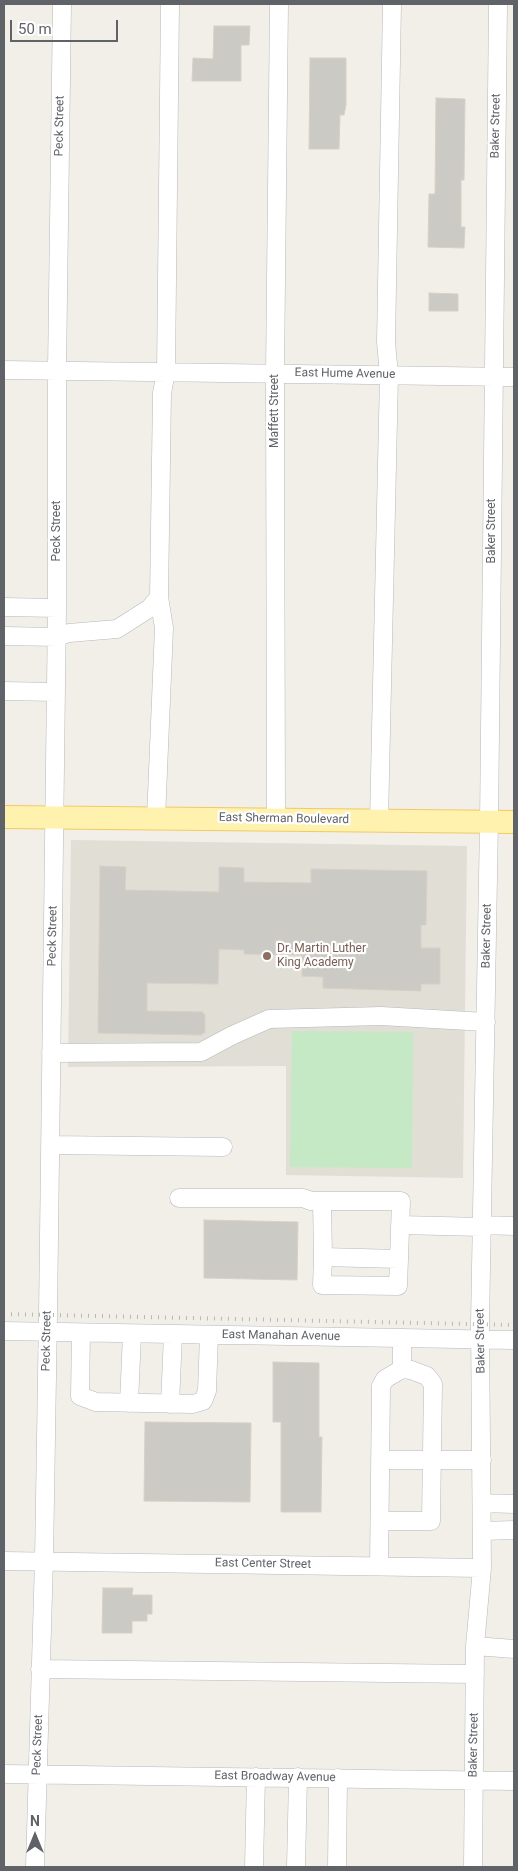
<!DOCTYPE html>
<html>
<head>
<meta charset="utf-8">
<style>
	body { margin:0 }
	#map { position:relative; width:518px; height:1871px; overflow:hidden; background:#f1efe8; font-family:Roboto,sans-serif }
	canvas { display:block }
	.frame { position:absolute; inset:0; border:5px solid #5f6368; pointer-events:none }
	.north { position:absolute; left:10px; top:1811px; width:50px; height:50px; -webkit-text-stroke:4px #fff; paint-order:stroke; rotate:0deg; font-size:14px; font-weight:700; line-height:20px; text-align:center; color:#5f6368 }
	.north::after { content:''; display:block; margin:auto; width:18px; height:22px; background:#5f6368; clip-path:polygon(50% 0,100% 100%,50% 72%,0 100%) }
	.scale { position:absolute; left:10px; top:20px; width:108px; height:22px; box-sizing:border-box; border:2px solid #5f6368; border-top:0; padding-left:6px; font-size:15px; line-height:18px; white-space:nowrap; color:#5f6368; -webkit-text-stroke:4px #fff; paint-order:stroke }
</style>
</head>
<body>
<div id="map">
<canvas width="518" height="1871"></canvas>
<div class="frame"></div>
<div class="north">N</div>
<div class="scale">50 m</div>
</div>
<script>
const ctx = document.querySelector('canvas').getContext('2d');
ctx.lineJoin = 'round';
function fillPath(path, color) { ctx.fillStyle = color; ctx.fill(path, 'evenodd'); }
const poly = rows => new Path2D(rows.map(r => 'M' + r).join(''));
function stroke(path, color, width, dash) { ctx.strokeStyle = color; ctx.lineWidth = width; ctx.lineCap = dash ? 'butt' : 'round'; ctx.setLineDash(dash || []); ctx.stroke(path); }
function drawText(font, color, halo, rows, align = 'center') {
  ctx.font = font + ' Roboto,sans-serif'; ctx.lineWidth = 4.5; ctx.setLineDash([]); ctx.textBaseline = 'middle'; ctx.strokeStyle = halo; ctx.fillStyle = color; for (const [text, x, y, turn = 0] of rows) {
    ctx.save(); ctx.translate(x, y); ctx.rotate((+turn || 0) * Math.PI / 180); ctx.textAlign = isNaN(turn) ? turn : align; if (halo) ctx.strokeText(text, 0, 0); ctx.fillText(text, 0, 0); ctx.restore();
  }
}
const education = poly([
	[71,840,467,846,463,1178,286,1175,286,1066,68,1067]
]);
const green = poly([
	[292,1031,413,1032,412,1168,290,1167]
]);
const building = poly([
	[214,26,250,26,249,45,241,45,241,81,192,81,193,58,213,59,214,26],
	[310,58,346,58,346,105,344,115,340,115,339,149,309,149,310,58],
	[436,98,465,99,464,180,461,180,461,227,465,227,464,248,428,247,429,194,435,194,436,98],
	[429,293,458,294,458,311,429,311,429,293],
	[100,866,126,867,125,890,219,892,219,867,244,868,244,882,311,883,311,869,427,871,426,925,421,925,421,948,440,948,440,984,421,984,421,991,323,988,323,977,302,976,302,955,244,954,244,950,219,949,218,984,147,983,147,1011,203,1012,203,1014,205,1014,205,1033,202,1033,202,1035,98,1033,100,866],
	[204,1220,298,1222,297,1280,204,1278,204,1220],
	[273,1362,319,1363,319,1437,322,1437,321,1512,281,1512,281,1422,273,1422,273,1362],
	[145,1422,251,1423,250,1502,144,1501,145,1422],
	[103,1588,133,1588,132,1595,152,1595,152,1614,147,1614,147,1621,132,1621,132,1633,102,1633,103,1588]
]);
const minor = poly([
	[4,370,514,377],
	[4,607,57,608],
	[4,636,57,637,69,633,117,629,150,608,159,597,162,393,166,372,170,4],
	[4,691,55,692],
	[156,819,164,628,159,597],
	[276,819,275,373,279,4],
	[379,820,389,375,386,342,392,4],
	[51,1053,201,1052,233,1035,269,1019,381,1016,486,1022],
	[50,1145,223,1147],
	[179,1198,303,1198,311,1201,401,1201,399,1259,323,1257,322,1201],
	[400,1225,482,1227],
	[482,1225,514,1226],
	[323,1257,322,1285,398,1286,399,1259],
	[4,1331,514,1340],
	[81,1333,80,1396,96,1402,193,1404,203,1401,207,1391,209,1335],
	[129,1403,132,1334],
	[170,1404,173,1334],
	[380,1460,482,1460],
	[482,1503,514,1504],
	[380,1521,431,1521,433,1384,427,1376,411,1370,402,1369],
	[482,1531,514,1530],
	[4,1561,482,1568],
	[379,1566,381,1386,385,1379,402,1369,402,1338],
	[475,1646,514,1649],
	[40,1669,475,1674],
	[4,1774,514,1781],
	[35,1867,44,1560,48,1315,57,608,57,370,62,4],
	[254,1867,256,1777],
	[296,1867,298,1777],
	[337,1867,338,1778],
	[473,1867,475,1646,482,1568,480,1324,489,822,498,4]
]);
const major = poly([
	[4,817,514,822]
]);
const rail = poly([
	[4,1314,514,1325]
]);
const markers = [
	[267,956,5,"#8d6e63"]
];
const streetNames = [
	["Peck Street",60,126,-89],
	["Baker Street",496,126,-89],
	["East Hume Avenue",345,374,1],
	["Maffett Street",275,411,-90],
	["Peck Street",57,531,-90],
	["Baker Street",492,531,-90],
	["East Sherman Boulevard",284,819,1],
	["Peck Street",53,936,-89],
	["Baker Street",487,936,-89],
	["East Manahan Avenue",281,1336,1],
	["Peck Street",47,1341,-89],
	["Baker Street",481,1341,-91],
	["East Center Street",263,1564,1],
	["Peck Street",38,1745,-88],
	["Baker Street",474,1745,-89],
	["East Broadway Avenue",275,1777,1]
];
const educationNames = [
	["Dr. Martin Luther",277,949],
	["King Academy",277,963]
];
fillPath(education, '#e1ded6');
fillPath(green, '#c5e8c5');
fillPath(building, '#cccac5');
stroke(building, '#d6d1c6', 1);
stroke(minor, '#b5b8bc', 19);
stroke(major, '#f2c960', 24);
stroke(minor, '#fff', 18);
stroke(major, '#fff2af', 22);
stroke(rail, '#b6b7b8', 4, [1, 6]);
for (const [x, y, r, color] of markers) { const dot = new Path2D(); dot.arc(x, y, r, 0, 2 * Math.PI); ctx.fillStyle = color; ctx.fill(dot); stroke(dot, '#fff', 2); }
drawText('12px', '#5f6368', '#fff', streetNames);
drawText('12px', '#785e54', '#fff', educationNames, 'left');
</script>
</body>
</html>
